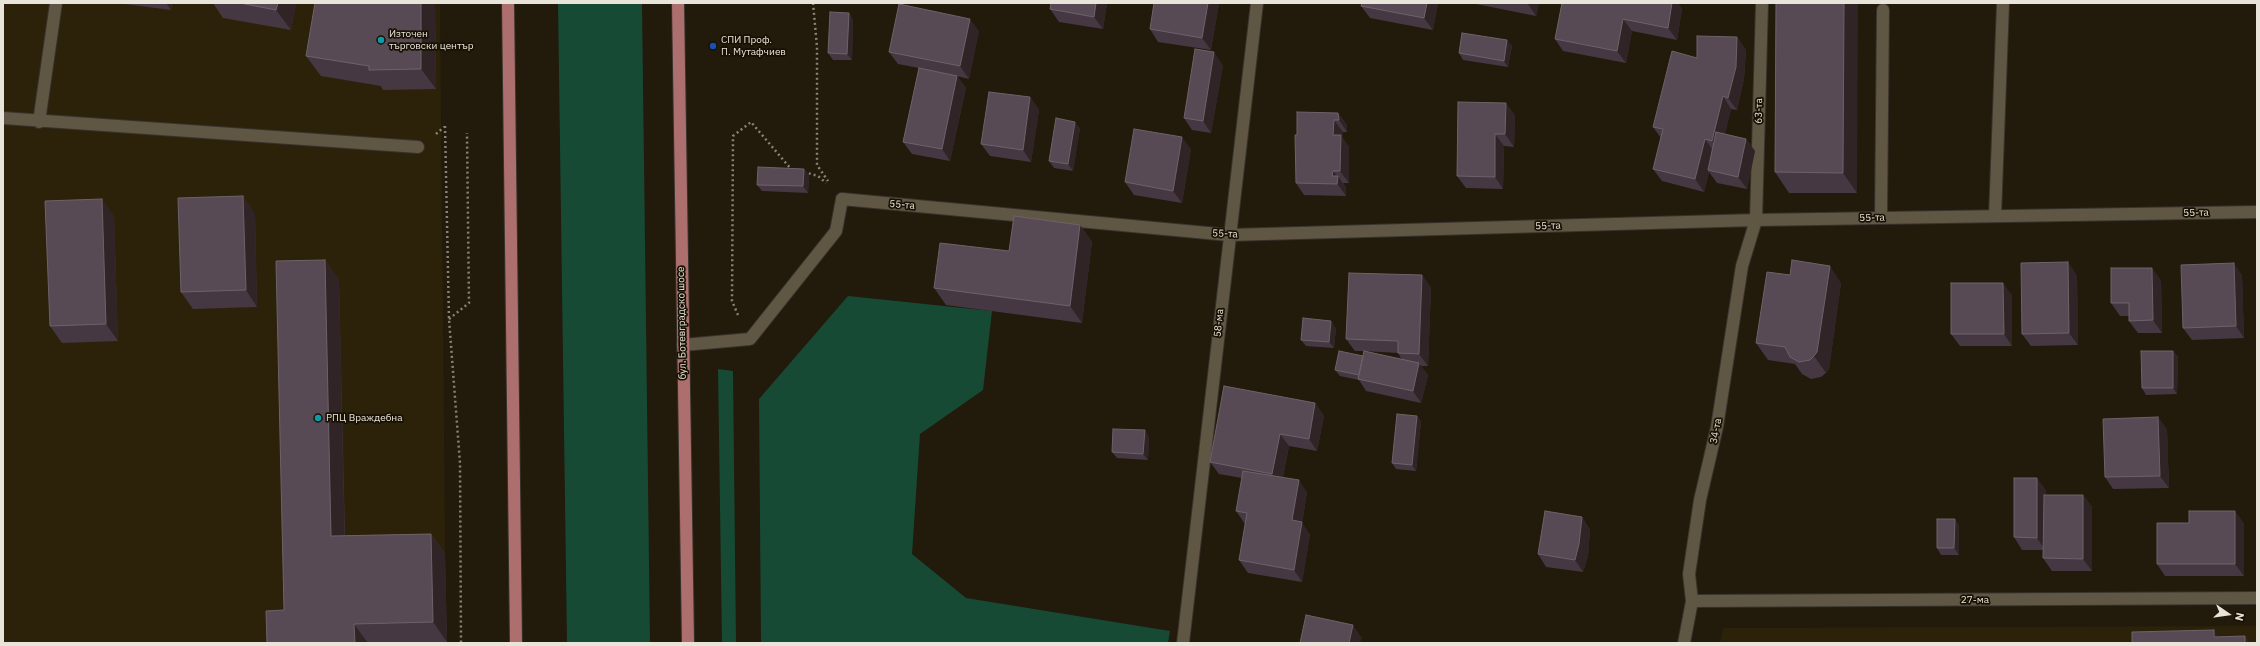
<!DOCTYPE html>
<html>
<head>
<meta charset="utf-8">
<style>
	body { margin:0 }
	#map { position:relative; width:2260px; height:646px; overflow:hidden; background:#221a0a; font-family:"IBM Plex Sans",sans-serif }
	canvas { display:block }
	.frame { position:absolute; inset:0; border:4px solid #e9e4da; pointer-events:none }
	.north { position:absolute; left:2208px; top:594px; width:40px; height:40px; -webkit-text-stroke:3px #181103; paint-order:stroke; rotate:103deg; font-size:11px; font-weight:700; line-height:16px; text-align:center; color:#e9e4da }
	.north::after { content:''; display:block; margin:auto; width:14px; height:18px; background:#e9e4da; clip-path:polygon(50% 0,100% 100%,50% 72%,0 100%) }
</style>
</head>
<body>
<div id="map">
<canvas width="2260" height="646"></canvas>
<div class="frame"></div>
<div class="north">N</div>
</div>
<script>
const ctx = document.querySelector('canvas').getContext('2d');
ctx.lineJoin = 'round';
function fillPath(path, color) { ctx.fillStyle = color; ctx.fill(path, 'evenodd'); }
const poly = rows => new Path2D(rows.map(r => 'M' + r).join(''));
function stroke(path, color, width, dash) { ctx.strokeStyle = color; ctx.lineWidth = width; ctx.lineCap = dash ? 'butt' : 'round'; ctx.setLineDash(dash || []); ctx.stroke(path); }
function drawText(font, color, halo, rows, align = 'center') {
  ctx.font = font + ' "IBM Plex Sans",sans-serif'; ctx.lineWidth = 3.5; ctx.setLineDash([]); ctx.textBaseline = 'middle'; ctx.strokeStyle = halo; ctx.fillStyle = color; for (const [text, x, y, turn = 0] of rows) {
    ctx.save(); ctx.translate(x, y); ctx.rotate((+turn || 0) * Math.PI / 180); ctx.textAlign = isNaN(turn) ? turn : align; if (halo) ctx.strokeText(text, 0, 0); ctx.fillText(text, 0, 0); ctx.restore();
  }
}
const built = poly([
	[3,3,440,3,446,643,3,643],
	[2257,626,2257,643,1720,643,1723,628]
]);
const green = poly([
	[558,3,642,3,650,643,567,643],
	[848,296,992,311,983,390,920,434,912,554,966,598,1170,631,1168,643,761,643,759,399],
	[718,369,733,371,736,643,722,643]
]);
const path = poly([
	[813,3,817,47,817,165,828,181],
	[445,126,449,319,460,463,461,643],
	[436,134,444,127],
	[804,172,818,176,826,183],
	[738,315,732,301,733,136,751,122,791,169],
	[449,319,469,303,467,133]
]);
const lane = poly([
	[1995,216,2003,3],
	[1881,217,1883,10],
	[683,345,750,339,836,231,842,199]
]);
const street = poly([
	[3,118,418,147],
	[39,122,56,3],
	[842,199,1229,235,1756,220,2257,212],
	[1692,601,2257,598],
	[1183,643,1257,3],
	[1684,643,1692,601,1689,574,1700,500,1717,427,1742,266,1756,220,1762,3]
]);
const primary = poly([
	[508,3,516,643],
	[678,3,688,643]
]);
const wall = poly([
	[117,3,172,3,171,10],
	[213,3,296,3,291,30,223,18],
	[435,3,436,89,383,90,381,86,321,76,306,56],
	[1107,3,1103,29,1059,22,1050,9],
	[1219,3,1211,50,1158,42,1150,29],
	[1362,3,1438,3,1433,30,1370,18,1361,6],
	[1471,3,1539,3,1536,16],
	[1562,3,1678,3,1682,9,1677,40,1632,31,1626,63,1563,51,1555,39],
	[1776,3,1857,193,1789,193,1775,172],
	[849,13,853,20,852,60,833,60,828,53],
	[979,31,969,79,957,76,966,88,950,161,912,154,903,142,919,68,898,64,889,52],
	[1737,37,1746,50,1744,79,1737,110,1731,109,1725,134,1746,139,1755,151,1747,189,1717,183,1709,172,1704,192,1662,181,1653,169,1661,138,1653,127,1697,58],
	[1507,40,1512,46,1508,67,1463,60,1459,53],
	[1223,65,1211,133,1192,130,1184,118],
	[1030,97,1039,110,1031,162,990,156,981,144],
	[1458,102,1515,115,1514,147,1504,146,1503,189,1466,188,1457,176],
	[1338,113,1347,125,1347,132,1343,132,1342,137,1349,147,1349,183,1343,183,1346,188,1346,196,1304,195,1296,183,1297,135],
	[1080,128,1073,171,1054,168,1049,161],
	[1191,149,1182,203,1134,195,1125,182],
	[809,175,808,193,762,191,757,185],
	[255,213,257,307,193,309,181,292],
	[114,216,118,341,62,343,50,326],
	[1080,225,1092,242,1082,323,946,305,934,288,1009,251],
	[325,260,339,280,345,536,431,534,445,554,447,642,418,643,267,643,284,610],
	[1422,275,1431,288,1428,366,1421,366,1428,375,1421,403,1366,391,1359,380,1340,376,1335,370,1363,356,1364,351,1355,351,1346,339],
	[1364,351,1398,353,1402,360],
	[2077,275,2078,345,2031,346,2022,334],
	[2242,275,2244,338,2192,340,2183,328],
	[2161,280,2162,333,2138,333,2129,321,2129,316,2120,316,2111,303],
	[1841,283,1829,369,1826,373,1821,377,1811,379,1802,374,1795,364,1768,360,1756,343],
	[2012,295,2012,346,1960,346,1951,334],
	[1336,328,1334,348,1306,346,1301,340],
	[2173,351,2178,357,2177,394,2146,395,2142,388],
	[1315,403,1324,416,1317,451,1289,446,1283,477,1307,492,1302,523,1310,535,1302,582,1248,573,1239,560,1245,524,1236,511,1242,478,1219,474,1210,462],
	[1417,416,1421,422,1416,471,1396,469,1392,463],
	[2158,417,2167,430,2169,488,2113,489,2105,477],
	[1149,437,1148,460,1117,458,1112,452],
	[2046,490,2046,495,2083,495,2092,507,2092,571,2052,571,2043,558,2043,550,2022,550,2014,537],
	[1582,517,1590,530,1588,556,1583,572,1546,567,1538,554],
	[2244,523,2244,576,2165,576,2157,564],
	[1959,525,1959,555,1941,555,1937,548]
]);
const shadedWall = poly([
	[166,3,172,3,171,10],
	[278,3,296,3,291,30,276,10],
	[421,3,435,3,436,89,421,69],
	[1096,3,1107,3,1103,29,1094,17],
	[1208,3,1219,3,1211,50,1202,38],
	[1427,3,1438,3,1433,30,1424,18],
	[1528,3,1539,3,1536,16,1528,4],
	[1672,3,1678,3,1682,9,1677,40,1668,28],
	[1844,3,1858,3,1857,193,1843,173],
	[849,13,853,20,852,60,847,54],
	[970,19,979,31,969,79,960,66],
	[1623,19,1632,31,1626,63,1617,51],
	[1737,37,1746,50,1744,79,1737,110,1728,98],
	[1507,40,1512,46,1508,67,1504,61],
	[1214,52,1223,65,1211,133,1203,121],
	[957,76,966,88,950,161,942,149],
	[1723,96,1731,109,1721,153,1712,141],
	[1030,97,1039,110,1031,162,1023,150],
	[1506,103,1515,115,1514,147,1505,134],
	[1338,113,1347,125,1347,132,1339,120],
	[1334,120,1343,132,1342,137,1349,147,1349,183,1340,171,1333,135],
	[1075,122,1080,128,1073,171,1068,164],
	[1495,134,1504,146,1503,189,1495,177],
	[1182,137,1191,149,1182,203,1173,191],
	[1705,139,1714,152,1708,170,1709,172,1704,192,1695,179],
	[1746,139,1755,151,1747,189,1738,177],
	[804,169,809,175,808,193,803,186],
	[1333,171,1338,177,1338,176,1346,188,1346,196,1332,176],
	[243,196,255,213,257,307,246,290],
	[102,199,114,216,118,341,106,324],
	[1080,225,1092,242,1082,323,1070,306],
	[325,260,339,280,345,557,331,536],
	[2068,262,2077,275,2078,345,2069,333],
	[2234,263,2242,275,2244,338,2236,326],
	[1830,266,1841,283,1829,369,1826,373,1814,356],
	[2152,268,2161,280,2162,333,2153,320],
	[1422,275,1431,288,1428,366,1419,354],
	[2003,283,2012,295,2012,346,2004,334],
	[1331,321,1336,328,1334,348,1329,342],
	[2173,351,2178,357,2177,394,2173,388],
	[1419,363,1428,375,1421,403,1413,391],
	[1315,403,1324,416,1317,451,1309,439],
	[1417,416,1421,422,1416,471,1412,465],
	[2158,417,2167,430,2169,488,2160,476],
	[1145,430,1149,437,1148,460,1143,454],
	[1280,434,1289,446,1281,486,1272,474],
	[2037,478,2046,490,2045,550,2037,538],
	[1299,480,1307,492,1302,523,1310,535,1302,582,1294,570,1292,520],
	[2083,495,2092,507,2092,571,2083,559],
	[2235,511,2244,523,2244,576,2235,564],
	[1582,517,1590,530,1588,556,1583,572,1575,560],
	[1955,519,1959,525,1959,555,1954,548],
	[431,534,445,554,447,642,433,622],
	[354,624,368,643,355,643],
	[1353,625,1362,638,1360,643,1349,643],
	[2214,630,2223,643,2214,637],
	[2245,636,2250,643,2245,643]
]);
const building = poly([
	[240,3,278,3,276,10,240,3],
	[315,3,421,3,421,69,369,70,369,66,306,56,315,3],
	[1051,3,1096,3,1094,17,1050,9,1051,3],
	[1154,3,1208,3,1202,38,1150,29,1154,3],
	[1362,3,1427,3,1424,18,1361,6,1362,3],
	[1562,3,1672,3,1668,28,1623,19,1617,51,1555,39,1562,3],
	[1776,3,1844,3,1843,173,1775,172,1776,3],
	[899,4,970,19,960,66,889,52,899,4],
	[830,12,849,13,847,54,828,53,830,12],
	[1462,33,1507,40,1504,61,1459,53,1462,33],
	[1697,36,1737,37,1736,67,1728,98,1723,96,1712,141,1705,139,1695,179,1653,169,1663,129,1653,127,1672,51,1697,58,1697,36],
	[1195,49,1214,52,1203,121,1184,118,1195,49],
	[919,68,957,76,942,149,903,142,919,68],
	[989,92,1030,97,1023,150,981,144,989,92],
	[1458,102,1506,103,1505,134,1495,134,1495,177,1457,176,1458,102],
	[1297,112,1338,113,1339,120,1334,120,1333,135,1341,135,1340,171,1333,171,1332,176,1338,176,1337,184,1296,183,1295,135,1297,135,1297,112],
	[1056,118,1075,122,1068,164,1049,161,1056,118],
	[1134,129,1182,137,1173,191,1125,182,1134,129],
	[1716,132,1746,139,1738,177,1708,170,1716,132],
	[758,167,804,169,803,186,757,185,758,167],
	[243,196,246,290,181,292,178,198,243,196],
	[102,199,106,324,50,326,45,201,102,199],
	[1014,216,1080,225,1070,306,934,288,940,243,1009,251,1014,216],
	[325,260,331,536,431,534,433,622,354,624,355,643,267,643,266,611,284,610,276,261,325,260],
	[1792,260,1830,266,1817,352,1814,356,1810,360,1799,362,1790,357,1785,347,1756,343,1767,272,1790,275,1792,260],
	[2068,262,2069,333,2022,334,2021,263,2068,262],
	[2234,263,2236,326,2183,328,2181,265,2234,263],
	[2111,268,2152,268,2153,320,2129,321,2129,303,2111,303,2111,268],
	[1349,273,1422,275,1419,354,1398,353,1398,341,1346,339,1349,273],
	[1951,283,2003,283,2004,334,1951,334,1951,283],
	[1303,318,1331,321,1329,342,1301,340,1303,318],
	[1339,351,1363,356,1359,375,1335,370,1339,351],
	[1364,351,1419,363,1413,391,1358,379,1364,351],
	[2141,351,2173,351,2173,388,2142,388,2141,351],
	[1224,386,1315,403,1309,439,1280,434,1272,474,1210,462,1224,386],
	[1397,414,1417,416,1412,465,1392,463,1397,414],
	[2158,417,2160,476,2105,477,2103,419,2158,417],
	[1113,429,1145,430,1143,454,1112,452,1113,429],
	[1243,471,1299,480,1292,520,1302,522,1294,570,1239,560,1247,513,1236,511,1243,471],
	[2014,478,2037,478,2037,538,2014,537,2014,478],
	[2044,495,2083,495,2083,559,2043,558,2044,495],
	[1545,511,1582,517,1579,544,1575,560,1538,554,1545,511],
	[2189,511,2235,511,2235,564,2157,564,2157,523,2189,523,2189,511],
	[1937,519,1955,519,1954,548,1937,548,1937,519],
	[1306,615,1353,625,1349,643,1300,643,1306,615],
	[2214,630,2214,637,2245,636,2245,643,2132,643,2132,632,2214,630]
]);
const markers = [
	[381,40,4,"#0f9aa8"],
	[713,46,4,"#1a4fb4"],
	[318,418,4,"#0f9aa8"]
];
const poiNames = [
	["Източен",389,34],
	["търговски център",389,46],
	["СПИ Проф.",721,40],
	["П. Мутафчиев",721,52],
	["РПЦ Враждебна",326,418]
];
const streetNames = [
	["63-та",1759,111,-89],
	["55-та",902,205,5],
	["55-та",2196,213,-1],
	["55-та",1872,218,-1],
	["55-та",1548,226,-2],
	["55-та",1225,234,3],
	["бул. Ботевградско шосе",682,323,-91],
	["58-ма",1219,323,-84],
	["34-та",1716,431,-79],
	["27-ма",1975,600]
];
fillPath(built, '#2c220a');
fillPath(green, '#174a35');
stroke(lane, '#37322c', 14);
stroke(street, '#37322c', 14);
stroke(primary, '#37322c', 14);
stroke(path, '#898376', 2.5, [2, 3]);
stroke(lane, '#5f5644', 12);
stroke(street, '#5f5644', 12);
stroke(primary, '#ac6f6e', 12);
fillPath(wall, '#463843');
fillPath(shadedWall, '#302426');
fillPath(building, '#584a54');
stroke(building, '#6e6269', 1);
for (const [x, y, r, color] of markers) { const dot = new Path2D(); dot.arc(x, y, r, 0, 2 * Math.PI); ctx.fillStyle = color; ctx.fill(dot); stroke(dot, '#181103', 1.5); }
drawText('10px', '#e9e4da', '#181103', poiNames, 'left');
drawText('10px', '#e9e4da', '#181103', streetNames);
</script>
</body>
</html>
